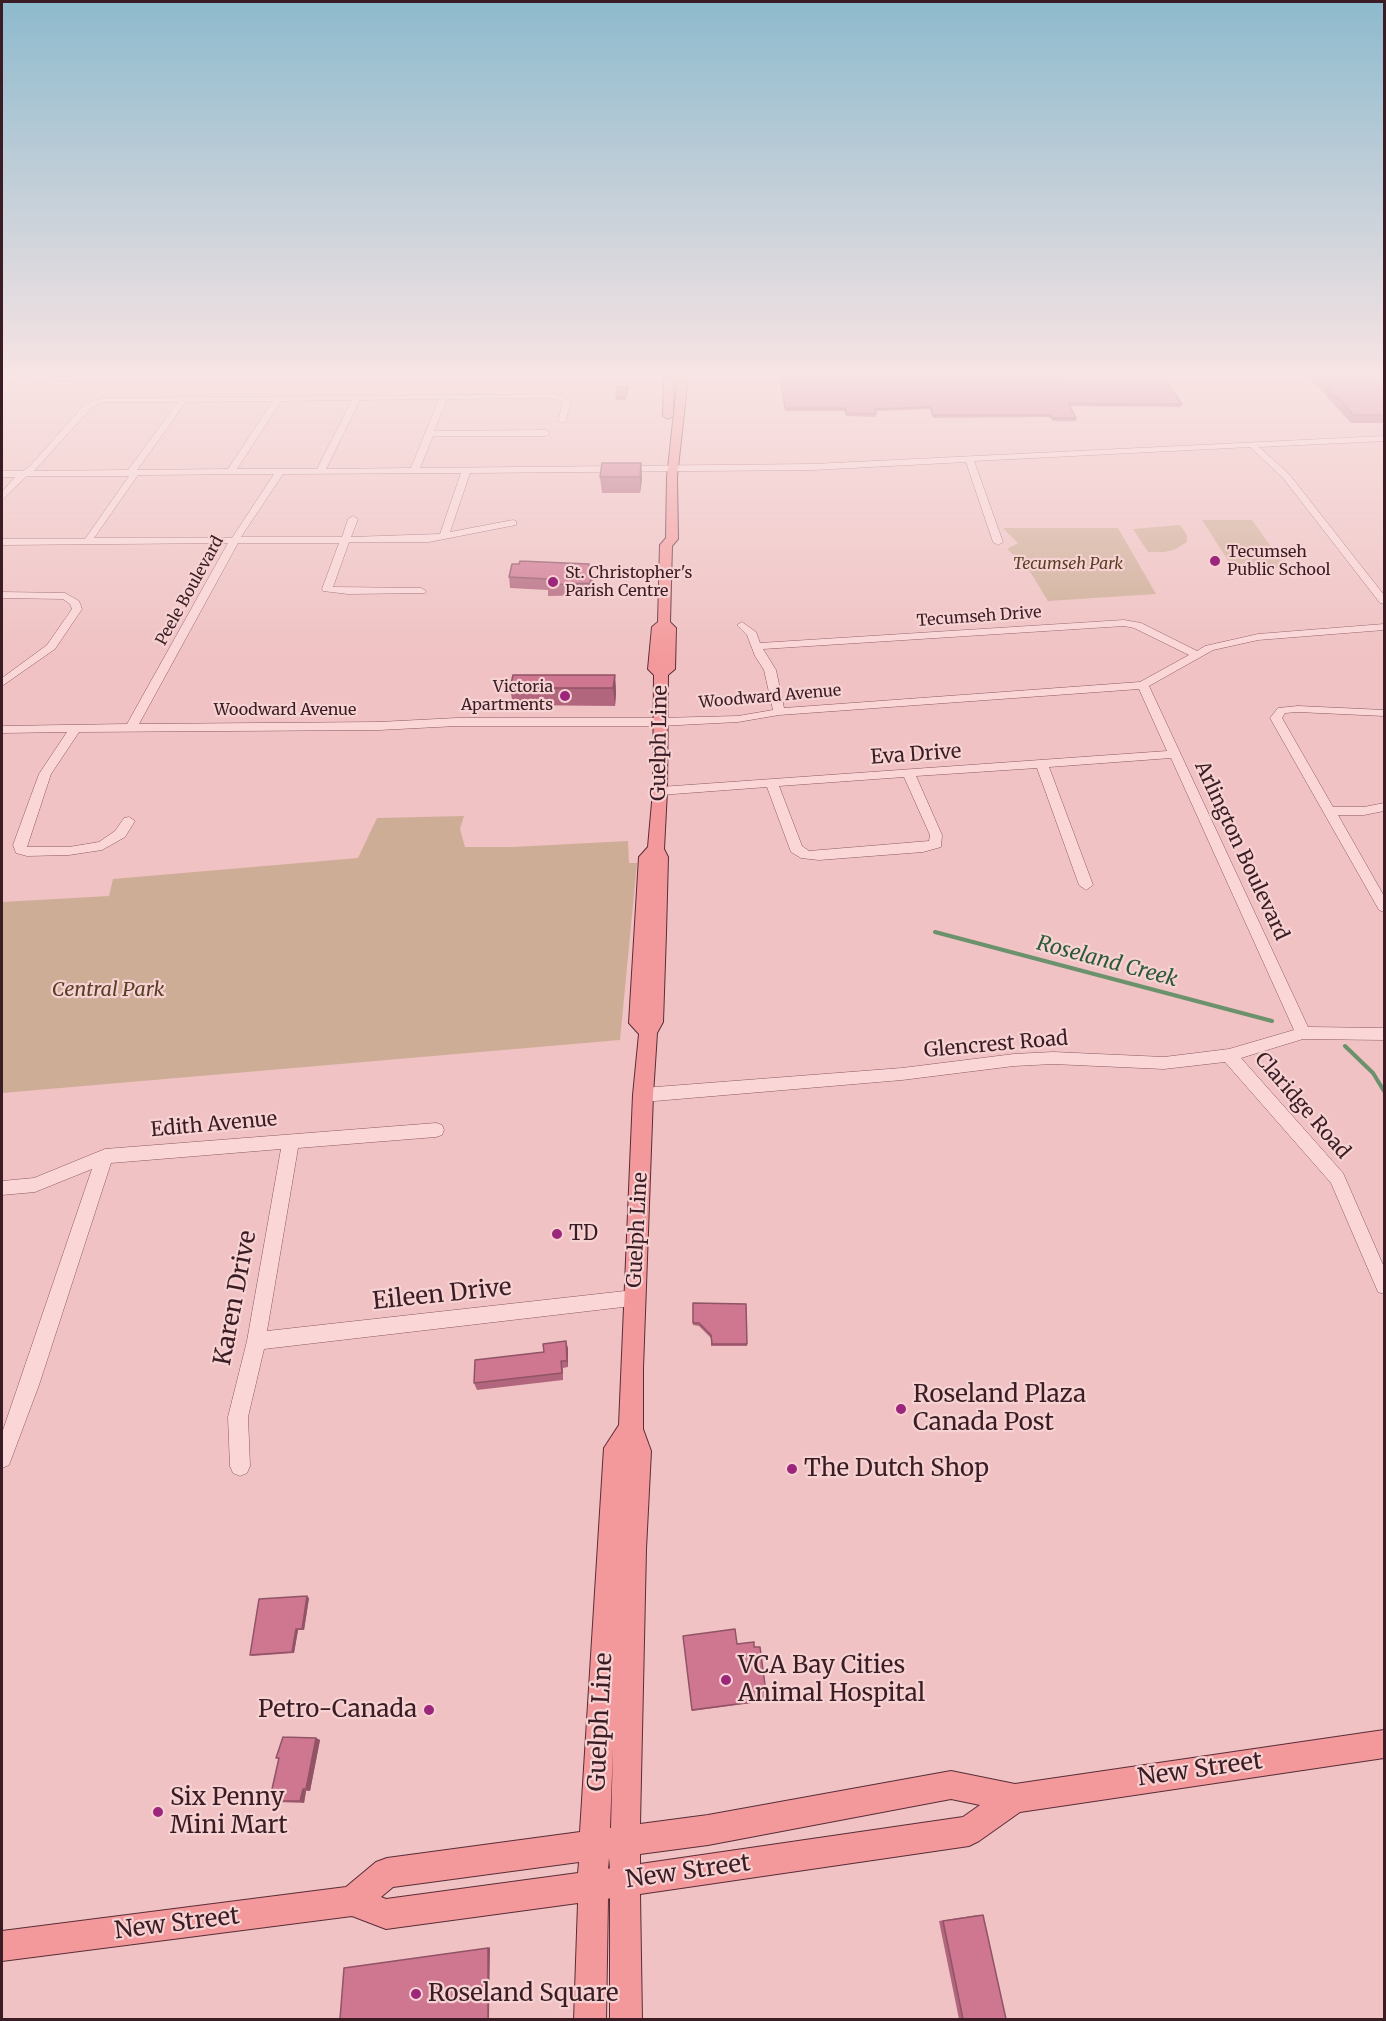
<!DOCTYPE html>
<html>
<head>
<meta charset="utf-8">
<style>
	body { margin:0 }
	#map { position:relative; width:1386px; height:2021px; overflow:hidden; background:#f0c2c3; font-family:Merriweather,serif }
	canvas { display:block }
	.frame { position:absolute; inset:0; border:3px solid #3a1d24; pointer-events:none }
</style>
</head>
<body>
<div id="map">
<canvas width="1386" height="2021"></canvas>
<div class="frame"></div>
</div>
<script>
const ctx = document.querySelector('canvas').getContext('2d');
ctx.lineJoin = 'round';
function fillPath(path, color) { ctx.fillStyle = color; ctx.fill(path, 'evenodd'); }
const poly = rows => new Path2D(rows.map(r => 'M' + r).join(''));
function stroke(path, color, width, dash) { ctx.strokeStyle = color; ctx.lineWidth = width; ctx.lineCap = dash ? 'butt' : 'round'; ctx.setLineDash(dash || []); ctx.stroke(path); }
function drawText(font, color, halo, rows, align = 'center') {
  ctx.font = font + ' Merriweather,serif'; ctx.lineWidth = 4.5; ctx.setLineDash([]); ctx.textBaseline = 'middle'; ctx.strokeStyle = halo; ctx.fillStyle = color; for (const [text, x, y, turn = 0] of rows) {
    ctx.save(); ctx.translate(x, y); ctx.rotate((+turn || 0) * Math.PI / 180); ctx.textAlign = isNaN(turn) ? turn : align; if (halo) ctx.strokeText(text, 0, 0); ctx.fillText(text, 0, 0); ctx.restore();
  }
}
const green = poly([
	[1202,520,1252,520,1286,568,1233,568],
	[1180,525,1187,535,1187,542,1174,550,1164,552,1148,552,1133,529],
	[1003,528,1118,528,1156,594,1048,601,1029,570,1007,549,1018,543],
	[464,816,460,829,465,847,513,847,628,841,629,863,637,863,620,1040,2,1093,2,902,109,896,113,879,358,858,377,818]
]);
const stream = poly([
	[935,932,1272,1021],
	[1345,1046,1373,1073,1384,1091]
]);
const minor = poly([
	[23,376,31,376,2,403,2,397,23,376],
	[556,394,571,401,565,423,558,421,563,402,555,398,447,399,434,431,546,430,550,433,546,436,433,436,420,468,813,464,1384,436,1384,441,1259,447,1289,474,1384,595,1384,604,1380,603,1283,478,1250,447,974,461,1003,542,998,545,993,542,966,462,813,470,470,473,450,532,513,520,516,521,516,525,429,542,349,542,333,587,421,588,426,591,425,593,348,594,323,591,322,589,339,543,238,543,139,724,379,722,457,718,659,718,738,716,773,710,764,670,755,656,747,635,737,625,742,622,756,632,760,643,1124,620,1141,623,1197,651,1205,646,1258,634,1384,624,1384,630,1258,640,1213,650,1149,686,1308,1027,1384,1028,1384,1040,1303,1039,1241,1058,1343,1173,1384,1267,1384,1294,1378,1292,1331,1183,1225,1062,1164,1069,1053,1064,1014,1066,902,1080,643,1102,637,1100,635,1095,637,1090,643,1088,902,1068,1014,1054,1053,1052,1164,1057,1229,1049,1294,1030,1171,758,1049,767,1093,885,1086,890,1079,885,1037,768,916,776,942,835,941,847,923,852,819,860,801,858,791,852,767,787,660,795,654,791,660,787,1167,751,1139,689,779,715,738,722,659,726,457,726,379,730,79,732,51,774,27,847,69,847,99,842,115,831,124,818,129,817,135,821,125,837,102,850,69,855,27,856,16,853,13,845,39,774,67,732,2,733,2,726,127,724,228,543,2,545,2,539,85,539,129,476,27,476,2,500,2,492,15,477,2,477,2,471,23,471,30,466,85,404,101,398,556,394],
	[439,399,411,468,326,469,360,400,439,399],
	[352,400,317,469,237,469,281,401,352,400],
	[273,401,228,469,137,470,186,402,273,401],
	[102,402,178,402,128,470,34,471,91,408,102,402],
	[461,473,440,534,351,537,358,519,353,516,348,519,342,537,241,537,283,474,461,473],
	[274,474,232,538,94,538,138,475,274,474],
	[1124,626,1134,628,1189,655,1140,682,784,708,776,670,763,649,1124,626],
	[904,777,930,835,929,841,809,851,802,846,779,786,904,777],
	[2,592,65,593,79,601,82,609,55,649,2,686,2,678,47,645,72,609,70,604,63,599,2,598,2,592],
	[1298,706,1384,710,1384,716,1298,712,1285,713,1282,718,1333,807,1364,807,1384,803,1384,811,1364,815,1338,815,1384,896,1384,912,1379,910,1270,718,1278,708,1298,706],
	[436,1123,442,1125,444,1130,442,1135,436,1137,298,1148,267,1331,634,1290,640,1293,643,1299,640,1305,264,1349,248,1417,250,1466,247,1473,240,1476,233,1473,230,1466,228,1417,247,1341,281,1149,111,1163,39,1385,9,1465,2,1468,2,1433,92,1169,35,1192,2,1195,2,1181,34,1178,105,1149,436,1123]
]);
const major = poly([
	[664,376,674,376,673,416,668,419,663,416,664,376],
	[678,376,688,376,677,477,678,539,672,546,670,622,676,628,675,669,668,675,667,791,664,849,668,857,666,933,663,1022,657,1033,653,1095,643,1368,643,1429,651,1451,646,1549,640,1824,708,1815,951,1771,1015,1784,1384,1730,1384,1758,1020,1812,979,1841,969,1846,640,1894,642,2020,610,2020,610,1898,608,1899,606,2020,574,2020,578,1903,386,1929,352,1916,2,1961,2,1931,346,1887,376,1862,387,1858,580,1832,604,1448,619,1425,633,1095,639,1034,629,1023,639,857,648,847,653,791,654,675,648,669,652,627,658,622,660,545,666,538,667,477,678,376],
	[613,1747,611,1828,610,1828,613,1747],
	[951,1799,980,1805,963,1817,640,1864,640,1854,708,1845,951,1799],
	[609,1858,610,1868,608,1869,609,1858],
	[579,1862,578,1873,386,1899,381,1897,393,1887,579,1862]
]);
const wall = poly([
	[52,376,77,376,53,378],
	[779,376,1062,376,1063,378,1182,404,1181,407,1070,406,1076,418,1076,421,1053,421,1049,417,933,418,930,409,875,411,876,417,846,416,845,411,785,411],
	[1308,376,1384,376,1384,423,1351,423],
	[628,387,626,400,616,400,616,397],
	[641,463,642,479,640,493,602,493,600,477],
	[592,568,593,579,591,595,548,596,548,590,510,588,509,577],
	[615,675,616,693,615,706,513,705,510,688],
	[693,1303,746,1304,747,1346,711,1346,711,1338,699,1326,693,1325],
	[568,1348,568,1367,563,1368,563,1380,477,1390,474,1383,544,1352],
	[309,1598,304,1630,298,1630,294,1653,252,1656,250,1655],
	[683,1636,754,1647,767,1701,692,1711],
	[316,1738,320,1740,310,1791,306,1791,304,1803,277,1802,273,1801,275,1791,272,1789,279,1759,276,1758],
	[978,1915,983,1915,1006,2019,959,2019,939,1921]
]);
const shadedWall = poly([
	[641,463,642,479,640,493,640,477],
	[592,568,593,579,591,595,590,583],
	[615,675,616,693,615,706,613,688],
	[566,1341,568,1348,568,1367,567,1361],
	[307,1596,309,1598,304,1630,302,1629],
	[296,1629,298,1630,294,1653,292,1652],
	[316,1738,320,1740,310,1791,306,1789],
	[303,1789,306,1791,304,1803,300,1801],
	[490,1947,489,2019,488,2019,488,1948]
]);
const building = poly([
	[780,376,1062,376,1063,378,1164,378,1182,404,1069,404,1076,418,1053,418,1049,415,933,415,930,407,875,409,876,414,846,413,845,408,785,408,780,376],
	[1318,376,1384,376,1384,415,1354,415,1318,376],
	[617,387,628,387,626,397,616,397,617,387],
	[602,463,641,463,640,477,600,477,602,463],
	[520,561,589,564,589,568,592,568,590,583,547,585,548,579,509,577,512,564,519,564,520,561],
	[513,675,615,675,613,688,510,688,513,675],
	[693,1303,746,1304,747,1344,712,1344,711,1335,699,1323,693,1323,693,1303],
	[566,1341,567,1361,561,1361,562,1373,474,1383,475,1360,544,1352,543,1344,566,1341],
	[307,1596,302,1629,296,1629,292,1652,250,1655,259,1599,307,1596],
	[735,1629,737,1644,754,1642,754,1647,760,1647,767,1700,692,1710,683,1636,735,1629],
	[283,1737,316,1738,306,1789,303,1789,300,1801,273,1801,275,1790,272,1789,279,1758,276,1758,283,1737],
	[983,1915,1006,2019,963,2019,943,1921,983,1915],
	[488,1948,488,2019,340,2019,344,1968,488,1948]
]);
const markers = [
	[1215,561,6,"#9c267b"],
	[553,582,6,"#9c267b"],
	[565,696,6,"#9c267b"],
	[557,1234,6,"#9c267b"],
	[901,1409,6,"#9c267b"],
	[792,1469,6,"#9c267b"],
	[726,1680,6,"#9c267b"],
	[429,1710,6,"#9c267b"],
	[158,1812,6,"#9c267b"],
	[416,1994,6,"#9c267b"]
];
const farPoinames = [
	["Tecumseh",1227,552],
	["Public School",1227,570],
	["St. Christopher's",565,573],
	["Parish Centre",565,591],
	["Victoria",553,687,"right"],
	["Apartments",553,705,"right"]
];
const farParknames = [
	["Tecumseh Park",1068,564]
];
const farStreetnames = [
	["Peele Boulevard",190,591,-61],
	["Tecumseh Drive",979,617,-4],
	["Woodward Avenue",770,697,-5],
	["Woodward Avenue",285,710]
];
const streetNames = [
	["Guelph Line",660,743,-89],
	["Eva Drive",916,755,-4],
	["Arlington Boulevard",1241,851,65],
	["Glencrest Road",996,1045,-5],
	["Claridge Road",1302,1106,49],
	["Edith Avenue",214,1125,-5],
	["Guelph Line",638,1230,-87]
];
const parkNames = [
	["Central Park",108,990]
];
const poiNames = [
	["TD",569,1234]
];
const waterNames = [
	["Roseland Creek",1107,962,15]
];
const nearStreetnames = [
	["Eileen Drive",442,1295,-6],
	["Karen Drive",236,1298,-79],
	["Guelph Line",601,1722,-87],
	["New Street",1200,1770,-8],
	["New Street",688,1872,-8],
	["New Street",177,1924,-7]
];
const nearPoinames = [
	["Roseland Plaza",913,1395],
	["Canada Post",913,1423],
	["The Dutch Shop",804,1469],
	["VCA Bay Cities",738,1666],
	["Animal Hospital",738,1694],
	["Petro-Canada",417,1710,"right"],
	["Six Penny",170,1798],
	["Mini Mart",170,1826],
	["Roseland Square",428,1994]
];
fillPath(green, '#cead96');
stroke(stream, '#6b916d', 4);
stroke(minor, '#8b5962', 1);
stroke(major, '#582d38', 2);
fillPath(minor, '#fad6d7');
fillPath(major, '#f4999b');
fillPath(wall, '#b2667d');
fillPath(shadedWall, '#915366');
fillPath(building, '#cf7791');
stroke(building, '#915366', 1.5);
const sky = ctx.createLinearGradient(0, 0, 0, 659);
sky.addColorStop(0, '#8dbacd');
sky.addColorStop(0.57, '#f8e4e4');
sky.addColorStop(1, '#f8e4e400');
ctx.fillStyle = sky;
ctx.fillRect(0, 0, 1386, 659);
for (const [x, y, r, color] of markers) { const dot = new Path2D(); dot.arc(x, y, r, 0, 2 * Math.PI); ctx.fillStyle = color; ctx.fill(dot); stroke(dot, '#f7d2d3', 2); }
drawText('16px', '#3a1d24', '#f7d2d3', farPoinames, 'left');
drawText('italic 16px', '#573f23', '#f7d2d3', farParknames);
drawText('16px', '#3a1d24', '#f7d2d3', farStreetnames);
drawText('20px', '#3a1d24', '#f7d2d3', streetNames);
drawText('italic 20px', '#573f23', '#f7d2d3', parkNames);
drawText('20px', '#3a1d24', '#f7d2d3', poiNames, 'left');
drawText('italic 21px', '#2c5a36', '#f7d2d3', waterNames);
drawText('24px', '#3a1d24', '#f7d2d3', nearStreetnames);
drawText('24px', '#3a1d24', '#f7d2d3', nearPoinames, 'left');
</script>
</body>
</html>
